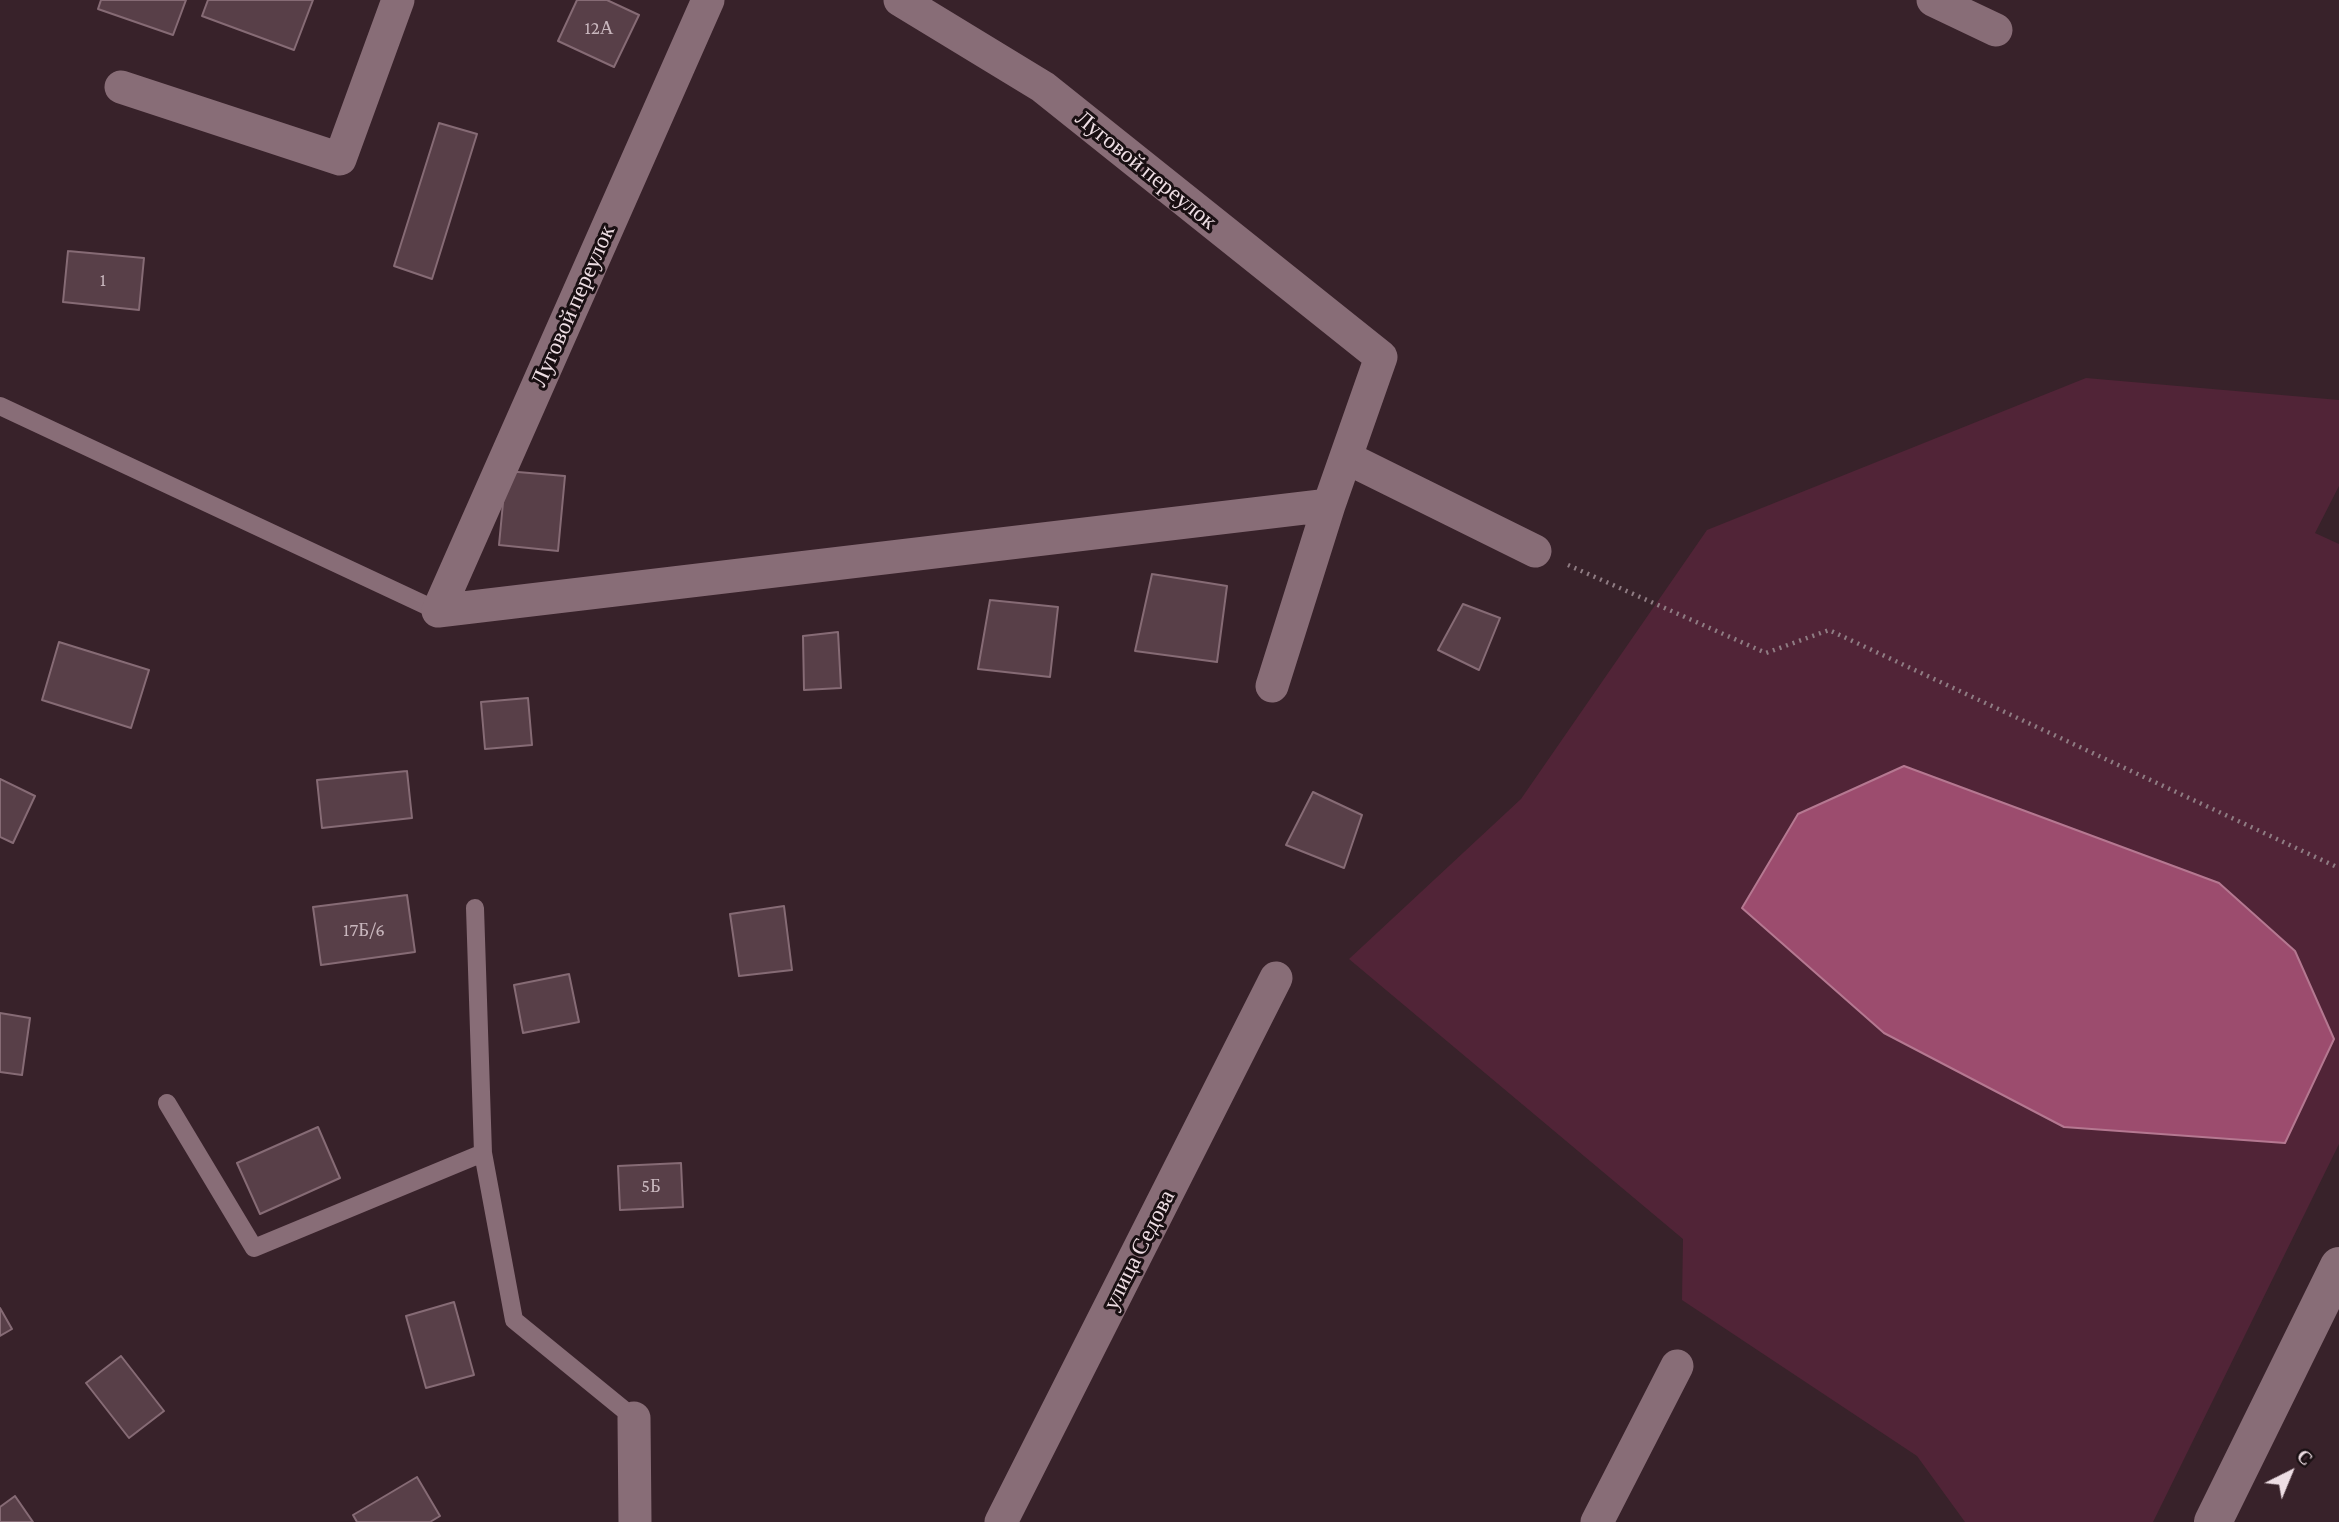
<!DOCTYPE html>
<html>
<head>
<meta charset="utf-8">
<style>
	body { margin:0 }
	#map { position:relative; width:2339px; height:1522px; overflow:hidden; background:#38222a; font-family:"Crimson Pro",serif }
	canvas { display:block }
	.north { position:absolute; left:2255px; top:1438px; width:70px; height:70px; -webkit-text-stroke:5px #190f12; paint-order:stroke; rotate:43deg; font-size:19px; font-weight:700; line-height:28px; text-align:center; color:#eedee4 }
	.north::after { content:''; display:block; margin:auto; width:24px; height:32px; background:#eedee4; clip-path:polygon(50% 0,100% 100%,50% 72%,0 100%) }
</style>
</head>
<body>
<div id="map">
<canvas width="2339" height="1522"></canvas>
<div class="north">С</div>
</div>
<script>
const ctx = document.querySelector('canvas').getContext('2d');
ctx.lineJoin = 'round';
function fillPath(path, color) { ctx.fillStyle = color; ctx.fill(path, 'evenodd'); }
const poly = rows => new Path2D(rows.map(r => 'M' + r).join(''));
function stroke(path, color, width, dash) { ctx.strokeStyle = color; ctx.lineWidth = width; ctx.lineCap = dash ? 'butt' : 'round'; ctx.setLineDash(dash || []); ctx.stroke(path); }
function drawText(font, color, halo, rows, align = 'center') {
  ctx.font = font + ' "Crimson Pro",serif'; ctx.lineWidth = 6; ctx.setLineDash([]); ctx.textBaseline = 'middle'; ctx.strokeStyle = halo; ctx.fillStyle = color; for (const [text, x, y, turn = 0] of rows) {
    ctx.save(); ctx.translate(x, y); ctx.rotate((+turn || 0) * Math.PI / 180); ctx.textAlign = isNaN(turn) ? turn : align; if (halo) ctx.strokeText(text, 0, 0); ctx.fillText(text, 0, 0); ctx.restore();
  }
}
const green = poly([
	[2086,378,2339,400,2339,486,2315,533,2339,544,2339,1144,2153,1522,1965,1522,1917,1456,1682,1300,1683,1239,1349,959,1521,799,1707,530]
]);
const water = poly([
	[1904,766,2219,883,2295,951,2334,1039,2285,1143,2064,1127,1884,1033,1742,908,1798,814,1904,766]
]);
const building = poly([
	[101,0,186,0,173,35,98,9,101,0],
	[208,0,313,0,294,50,202,16,208,0],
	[577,0,607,0,639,15,614,67,558,41,577,0],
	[439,123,477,134,432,279,394,266,439,123],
	[68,251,144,258,139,310,63,302,68,251],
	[506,471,565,476,558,551,499,545,506,471],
	[1152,574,1227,586,1217,662,1135,651,1152,574],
	[990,600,1058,607,1050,677,978,669,990,600],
	[1463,604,1500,618,1479,670,1438,650,1463,604],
	[838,632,841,688,804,690,803,636,838,632],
	[59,642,149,670,131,728,42,700,59,642],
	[528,698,532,745,485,749,481,702,528,698],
	[407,771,412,818,322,828,317,780,407,771],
	[0,779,35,796,13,843,0,837,0,779],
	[1313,792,1362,815,1344,868,1286,845,1313,792],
	[407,895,415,952,321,965,313,907,407,895],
	[784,906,792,970,739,976,730,914,784,906],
	[569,974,579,1022,523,1033,514,985,569,974],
	[0,1013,30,1018,22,1075,0,1072,0,1013],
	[318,1127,340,1178,260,1214,237,1163,318,1127],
	[681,1163,683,1207,620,1210,618,1166,681,1163],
	[454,1302,474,1375,426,1388,406,1316,454,1302],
	[0,1308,12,1329,0,1336,0,1308],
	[121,1356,164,1411,129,1438,86,1383,121,1356],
	[417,1477,440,1516,430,1522,357,1522,353,1515,417,1477],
	[15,1496,33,1522,0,1522,0,1507,15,1496]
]);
const path = poly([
	[1568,565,1766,653,1829,630,2339,868]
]);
const lane = poly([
	[0,406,438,611],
	[475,908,483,1153,514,1320,634,1418],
	[167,1103,254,1248,483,1153]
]);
const street = poly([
	[1933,0,1996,30],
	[121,87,340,159,398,0],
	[1347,458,1535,551],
	[438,611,1329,505,1381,357,1043,87,900,0],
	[438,611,708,0],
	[1272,686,1329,505],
	[634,1418,635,1522],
	[1001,1522,1276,978],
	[1597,1522,1677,1366]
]);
const secondary = poly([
	[2213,1522,2339,1266]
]);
const numberNames = [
	["12А",599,28],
	["1",103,280],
	["17Б/6",364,930],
	["5Б",651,1186]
];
const streetNames = [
	["Луговой переулок",1146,170,39],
	["Луговой переулок",573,306,-66],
	["улица Седова",1139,1250,-63]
];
fillPath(green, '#512437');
fillPath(water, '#9c4c6e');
stroke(water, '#b57891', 2);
fillPath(building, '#583f48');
stroke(building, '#866b75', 2);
stroke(path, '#8f7c83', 4.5, [2, 5]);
stroke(lane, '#886d77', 18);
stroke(street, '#886d77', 33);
stroke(secondary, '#886d77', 38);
drawText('19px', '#c8b6bd', null, numberNames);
drawText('23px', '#eedee4', '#190f12', streetNames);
</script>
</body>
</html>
